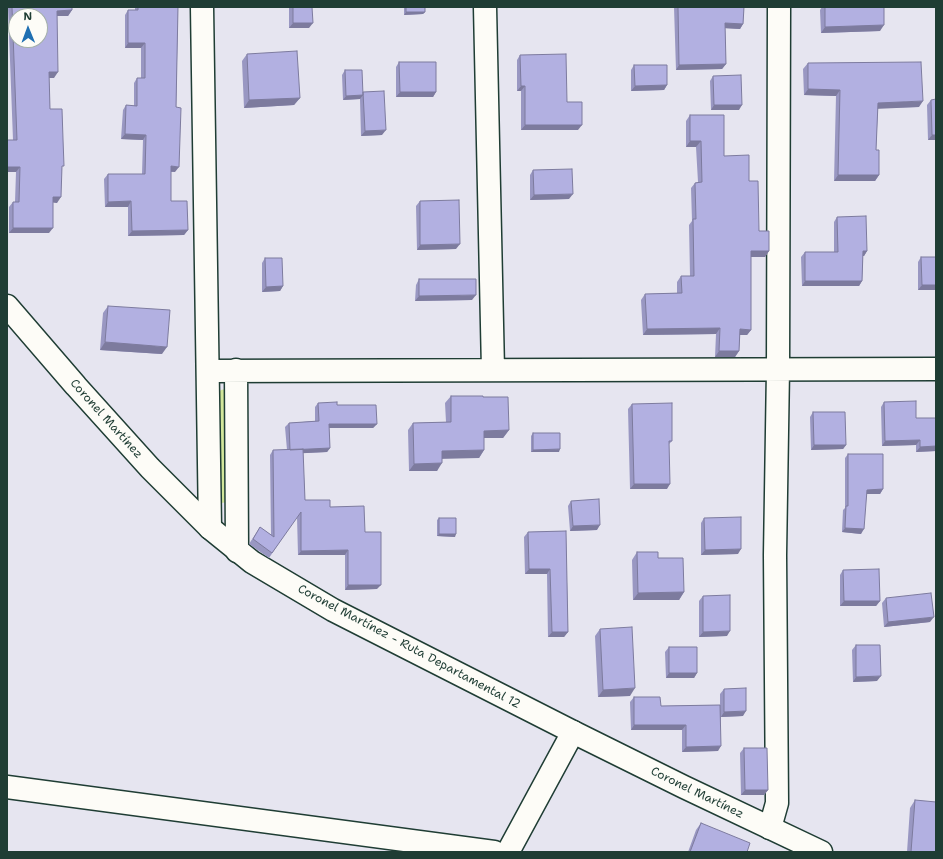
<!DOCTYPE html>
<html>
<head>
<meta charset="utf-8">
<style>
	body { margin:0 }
	#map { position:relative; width:943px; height:859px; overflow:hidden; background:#e6e5f0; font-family:"Shantell Sans",sans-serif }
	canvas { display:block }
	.frame { position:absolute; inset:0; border:8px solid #1f3d34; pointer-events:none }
	.north { position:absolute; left:8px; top:8px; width:40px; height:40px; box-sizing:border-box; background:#fdfcf7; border:1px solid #a4b0a9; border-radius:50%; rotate:359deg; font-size:11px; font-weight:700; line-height:16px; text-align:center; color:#1f3d34 }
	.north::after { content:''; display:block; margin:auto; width:14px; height:18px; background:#1f6fb2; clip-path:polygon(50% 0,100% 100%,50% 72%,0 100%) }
</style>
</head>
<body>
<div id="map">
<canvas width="943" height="859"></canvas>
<div class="frame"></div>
<div class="north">N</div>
</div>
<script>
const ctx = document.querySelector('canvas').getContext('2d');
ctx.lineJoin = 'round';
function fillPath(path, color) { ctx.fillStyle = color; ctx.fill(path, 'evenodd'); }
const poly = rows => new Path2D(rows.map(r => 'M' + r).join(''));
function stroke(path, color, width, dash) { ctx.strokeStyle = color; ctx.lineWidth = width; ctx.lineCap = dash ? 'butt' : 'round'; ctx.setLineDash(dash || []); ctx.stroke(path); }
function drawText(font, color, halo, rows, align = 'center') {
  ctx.font = font + ' "Shantell Sans",sans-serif'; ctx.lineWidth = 3; ctx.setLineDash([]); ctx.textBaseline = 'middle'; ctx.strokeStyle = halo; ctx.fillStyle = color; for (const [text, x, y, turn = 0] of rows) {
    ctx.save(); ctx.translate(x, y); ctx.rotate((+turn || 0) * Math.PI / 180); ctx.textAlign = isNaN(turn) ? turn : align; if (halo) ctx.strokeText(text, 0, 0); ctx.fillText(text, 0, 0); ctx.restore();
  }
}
const green = poly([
	[225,389,228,502,221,503,219,501,218,394,221,390]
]);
const minor = poly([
	[202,7,210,528],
	[485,7,493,370],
	[236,370,237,551],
	[208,371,936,369],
	[7,787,494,852],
	[770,828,777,803,775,555,778,369,779,7],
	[508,852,573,732]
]);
const major = poly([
	[7,306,76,386,150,468,210,528,252,562,333,610,573,732,684,787,821,852]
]);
const wall = poly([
	[8,7,72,7,72,10,68,16,57,16,54,78,49,78,50,109,62,169,57,203,53,202,49,233,9,233,9,207,13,202,15,202,16,172,7,172,7,140,13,140],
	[135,7,178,7,175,172,171,172,171,201,188,230,184,235,128,236,128,207,105,207,104,179,108,174,142,174,143,140,121,139,123,110,126,105,134,106,134,83,137,78,141,78,141,48,125,48,125,15,128,10,135,10],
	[289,7,312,7,309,28,289,28],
	[404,7,425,7,425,12,423,14,404,15],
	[674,7,744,7,743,24,740,29,725,28,726,64,722,69,676,70],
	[822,7,884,7,880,31,821,33,820,10],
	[247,54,300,98,294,105,244,108,242,61],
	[520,55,567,102,578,130,521,130,521,91,517,91,517,60],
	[399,62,436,92,433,97,396,97,396,67],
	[808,63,919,107,878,108,876,150,879,175,875,181,834,181,836,96,804,95,803,69],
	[634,65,667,85,664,90,631,91,631,70],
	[345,70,362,92,363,92,382,135,361,136,360,99,343,100,342,75],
	[713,76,739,110,711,110,710,81],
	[931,100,936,140,928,140,927,105],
	[690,115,724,156,749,181,759,231,769,251,765,257,751,257,751,330,747,335,740,335,739,351,735,357,715,357,716,334,643,335,641,300,645,294,677,293,677,282,681,276,690,276,689,225,692,221,691,188,695,183,698,182,696,147,686,147,686,121],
	[533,170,569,199,530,200,530,175],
	[420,201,456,249,417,250,416,206],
	[837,217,867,251,864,256,863,256,862,281,859,286,802,286,801,257,805,252,834,252,834,222],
	[921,257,936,257,936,290,918,290,918,262],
	[265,258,283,286,280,291,262,292,262,263],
	[419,279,472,300,415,301,416,285],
	[108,306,162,354,100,350,103,313],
	[451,396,483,397,509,430,503,438,484,438,484,450,479,458,442,458,437,471,409,471,408,430,413,423,446,422,445,403],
	[884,402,916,418,936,418,936,451,916,452,916,445,882,446,881,407],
	[318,403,337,405,377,424,373,428,329,428,330,448,327,452,303,453,305,500,330,507,365,532,377,589,345,590,345,555,298,555,297,516,269,558,249,544,260,527,271,535,270,455,273,450,287,450,285,427,289,423,315,421,315,407],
	[632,404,672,441,669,444,667,489,630,489,628,409],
	[813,412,846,445,843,449,811,450,810,417],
	[533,433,559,452,531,452,531,436],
	[848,454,883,489,880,494,867,494,861,534,842,532,843,510,845,508,845,458],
	[571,501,597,530,570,531,568,506],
	[439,518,455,537,437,536,437,520],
	[704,518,738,554,701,555,701,523],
	[566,531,568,632,564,637,548,637,547,574,525,574,524,537,528,532],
	[637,552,658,558,684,592,679,600,633,600,632,560],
	[843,570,880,601,876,606,840,606,840,575],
	[703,596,727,636,699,637,699,601],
	[886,598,930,622,884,627,882,603],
	[600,629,630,696,598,697,595,636],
	[856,645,877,681,853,682,852,650],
	[669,647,697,673,694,678,666,678,665,652],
	[724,689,743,716,721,717,718,751,682,752,682,730,631,730,630,702,634,697,661,706,720,705,720,694],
	[744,748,768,790,764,795,741,795,740,753],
	[915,800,936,852,907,852,910,808],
	[701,823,747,852,688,852,696,830]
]);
const shadedWall = poly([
	[72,10,68,16,53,16,57,11],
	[406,12,425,12,423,14,404,15],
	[293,23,313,23,309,28,289,28],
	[725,23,743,24,740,29,722,28],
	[884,25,880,31,821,33,825,27],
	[128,43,145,43,141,48,125,48],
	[726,64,722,69,676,70,679,65],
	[49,72,58,72,54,78,45,78],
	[667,85,664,90,631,91,635,86],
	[521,86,525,86,521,91,517,91],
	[808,89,840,90,836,96,804,95],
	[400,92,436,92,433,97,396,97],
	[363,95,360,99,343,100,346,96],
	[300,98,294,105,244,108,249,100],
	[923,101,919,107,874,109,878,103],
	[714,105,742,105,739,110,711,110],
	[525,125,582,125,578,130,521,130],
	[386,130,382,135,361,136,365,131],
	[125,134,146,135,143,140,121,139],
	[932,135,936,135,936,140,928,140],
	[690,141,701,141,696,147,686,147],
	[171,166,179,167,175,172,167,171],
	[7,167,20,167,16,172,7,172],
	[838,175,879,175,875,181,834,181],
	[573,194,569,199,530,200,534,195],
	[53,197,61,197,57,203,49,202],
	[131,201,128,207,105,207,108,202],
	[13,228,53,228,49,233,9,233],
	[188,230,184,235,128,236,132,231],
	[460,244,456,249,417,250,420,245],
	[751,251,769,251,765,257,747,257],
	[863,251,867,251,864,256,859,256],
	[805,281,862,281,859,286,802,286],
	[922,285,936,285,936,290,918,290],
	[283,286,280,291,262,292,266,287],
	[476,295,472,300,415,301,419,296],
	[720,328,716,334,643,335,647,329],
	[740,329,751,330,747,335,736,335],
	[105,342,167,347,162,354,100,350],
	[719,351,739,351,735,357,715,357],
	[329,424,377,424,373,428,326,428],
	[509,430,503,438,478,438,484,431],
	[920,440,916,445,882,446,885,441],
	[814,445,846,445,843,449,811,450],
	[936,446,936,451,916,452,920,447],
	[330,448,327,452,287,454,290,450],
	[560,449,559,452,531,452,533,450],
	[484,450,479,458,437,459,442,451],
	[442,463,437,471,409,471,414,464],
	[634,484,670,484,667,489,630,489],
	[883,489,880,494,864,494,867,490],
	[600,525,597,530,570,531,573,526],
	[845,528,864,529,861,534,842,532],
	[439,534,456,534,455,537,437,536],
	[741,549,738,554,701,555,705,550],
	[348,550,345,555,298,555,301,551],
	[529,569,550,569,547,574,525,574],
	[348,585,381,585,377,589,345,590],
	[684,592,679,600,633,600,638,593],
	[844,601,880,601,876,606,840,606],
	[934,617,930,622,884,627,888,622],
	[730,631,727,636,699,637,703,632],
	[552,632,568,632,564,637,548,637],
	[669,673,697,673,694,678,666,678],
	[881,676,877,681,853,682,856,677],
	[635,688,630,696,598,697,603,690],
	[746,711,743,716,721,717,724,712],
	[634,725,686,725,682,730,631,730],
	[721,746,718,751,682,752,686,747],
	[745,790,768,790,764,795,741,795]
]);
const building = poly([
	[12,7,72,7,72,10,57,11,58,72,49,72,50,109,62,109,63,139,64,166,62,166,61,197,53,197,53,228,13,228,13,202,19,202,20,167,7,167,7,140,17,140,12,7],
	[16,16,40,16,40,40,16,40,16,16],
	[138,7,178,7,176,107,181,108,179,167,171,166,171,201,187,201,188,230,132,231,131,201,108,202,108,174,145,174,146,135,125,134,126,105,137,106,137,78,145,78,145,43,128,43,128,10,138,10,138,7],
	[293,7,312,7,313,23,293,23,293,7],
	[406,7,425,7,425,12,406,12,406,7],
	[678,7,744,7,743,24,725,23,726,64,679,65,678,7],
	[825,7,884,7,884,25,825,27,825,7],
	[297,51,300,98,249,100,247,54,297,51],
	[566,54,567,102,582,102,582,125,525,125,525,86,521,86,520,55,566,54],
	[399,62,436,62,436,92,400,92,399,62],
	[921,62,923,101,878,103,876,150,879,150,879,175,838,175,840,90,808,89,808,63,921,62],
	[634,65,667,65,667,85,635,86,634,65],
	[345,70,362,70,363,95,346,96,345,70],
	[741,75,742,105,714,105,713,76,741,75],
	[384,91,386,130,365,131,363,92,384,91],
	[936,99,936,135,932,135,931,100,936,99],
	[690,115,724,115,724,156,749,155,749,181,758,181,759,231,769,231,769,251,751,251,751,330,740,329,739,351,719,351,720,328,647,329,645,294,682,293,681,276,694,276,693,219,696,219,695,183,702,182,701,141,690,141,690,115],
	[572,169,573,194,534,195,533,170,572,169],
	[459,200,460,244,420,245,420,201,459,200],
	[866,216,867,251,863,251,862,281,805,281,805,252,838,252,837,217,866,216],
	[921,257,936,257,936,285,922,285,921,257],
	[265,258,282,258,283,286,266,287,265,258],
	[419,279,476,279,476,295,419,296,419,279],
	[108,306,170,310,167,347,105,342,108,306],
	[451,396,483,396,483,397,508,397,509,430,484,431,484,450,442,451,442,463,414,464,413,423,451,422,451,396],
	[916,401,916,418,936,418,936,446,920,447,920,440,885,441,884,402,916,401],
	[337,402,337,405,376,405,377,424,329,424,330,448,290,450,289,423,319,421,318,403,337,402],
	[672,403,672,441,669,441,670,484,634,484,632,404,672,403],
	[813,412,845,412,846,445,814,445,813,412],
	[533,433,560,433,560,449,533,450,533,433],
	[303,449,305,500,330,500,330,507,364,506,365,532,381,532,381,585,348,585,348,550,301,551,301,512,272,553,253,539,260,527,274,537,273,450,303,449],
	[848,454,883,454,883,489,867,490,864,529,845,528,846,506,848,506,848,454],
	[599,499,600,525,573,526,571,501,599,499],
	[741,517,741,549,705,550,704,518,741,517],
	[439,518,456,518,456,534,439,534,439,518],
	[566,531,568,632,552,632,550,569,529,569,528,532,566,531],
	[637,552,658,552,658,558,683,558,684,592,638,593,637,552],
	[879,569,880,601,844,601,843,570,879,569],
	[931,593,934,617,888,622,886,598,931,593],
	[730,595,730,631,703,632,703,596,730,595],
	[632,627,635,688,603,690,600,629,632,627],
	[856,645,880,645,881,676,856,677,856,645],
	[669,647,697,647,697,673,669,673,669,647],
	[746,688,746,711,724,712,724,689,746,688],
	[634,697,660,697,661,706,720,705,721,746,686,747,686,725,634,725,634,697],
	[744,748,767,748,768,790,745,790,744,748],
	[915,800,936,802,936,852,911,852,915,800],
	[701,823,750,843,747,852,690,852,701,823]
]);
const streetNames = [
	["Coronel Martínez",106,419,48],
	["Coronel Martínez - Ruta Departamental 12",409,647,28],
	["Coronel Martínez",697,793,26]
];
fillPath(green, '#d2e69b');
stroke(minor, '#1f3d34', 25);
stroke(major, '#1f3d34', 25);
stroke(minor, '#fdfcf7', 22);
stroke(major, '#fdfcf7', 22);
fillPath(wall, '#9997c2');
fillPath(shadedWall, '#7d7b9e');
fillPath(building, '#b2b0e1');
stroke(building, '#7d7b9e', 1);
drawText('12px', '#1f3d34', '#fdfcf7', streetNames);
</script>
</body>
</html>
